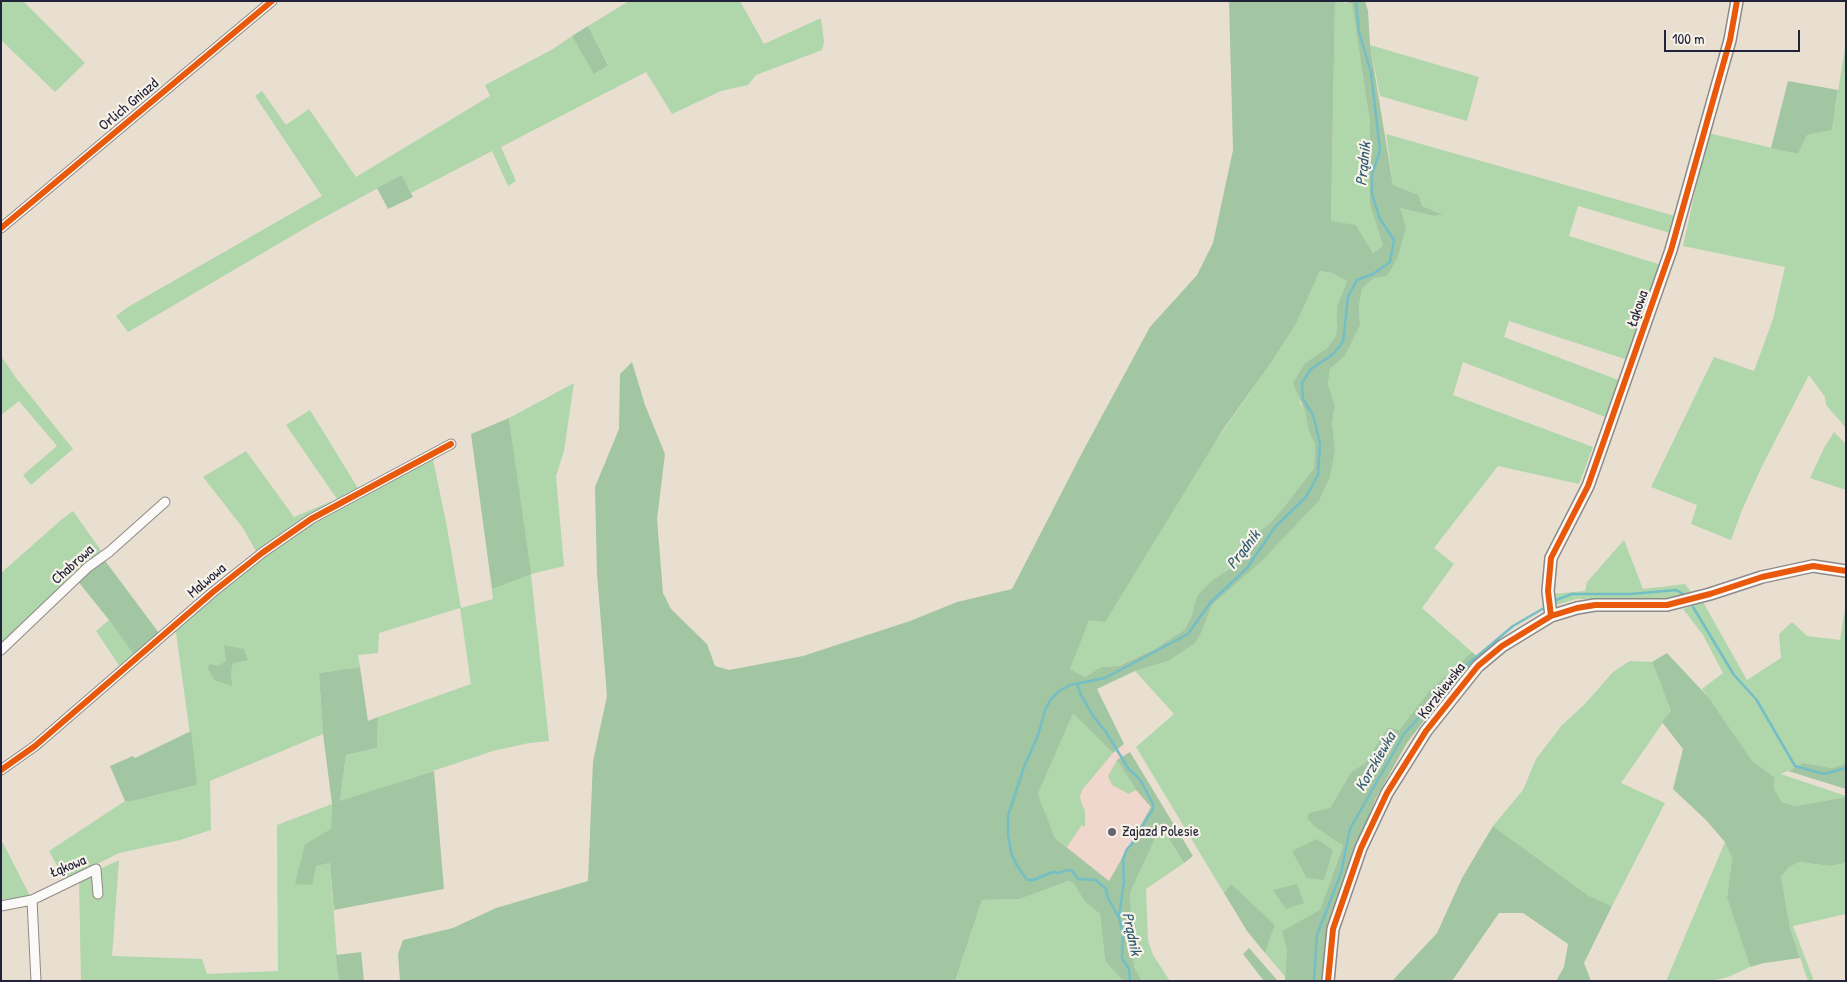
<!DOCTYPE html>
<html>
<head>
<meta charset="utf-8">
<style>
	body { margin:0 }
	#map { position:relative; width:1847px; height:982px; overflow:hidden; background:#e8dfd1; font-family:"Patrick Hand",sans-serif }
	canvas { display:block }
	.frame { position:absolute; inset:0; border:2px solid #22223b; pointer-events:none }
	.scale { position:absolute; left:1664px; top:30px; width:136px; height:22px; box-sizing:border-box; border:2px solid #22223b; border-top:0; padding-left:6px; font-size:15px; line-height:18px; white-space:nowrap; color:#22223b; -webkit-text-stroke:4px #f7f3e8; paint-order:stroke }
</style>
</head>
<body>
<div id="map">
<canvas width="1847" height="982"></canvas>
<div class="frame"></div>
<div class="scale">100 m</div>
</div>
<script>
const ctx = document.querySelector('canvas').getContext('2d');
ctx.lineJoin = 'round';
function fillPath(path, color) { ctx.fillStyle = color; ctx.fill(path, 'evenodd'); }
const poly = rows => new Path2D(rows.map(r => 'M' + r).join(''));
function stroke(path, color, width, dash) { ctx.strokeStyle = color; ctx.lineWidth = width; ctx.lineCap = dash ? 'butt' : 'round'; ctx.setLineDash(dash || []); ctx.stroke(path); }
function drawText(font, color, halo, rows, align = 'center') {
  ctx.font = font + ' "Patrick Hand",sans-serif'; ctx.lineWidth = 4.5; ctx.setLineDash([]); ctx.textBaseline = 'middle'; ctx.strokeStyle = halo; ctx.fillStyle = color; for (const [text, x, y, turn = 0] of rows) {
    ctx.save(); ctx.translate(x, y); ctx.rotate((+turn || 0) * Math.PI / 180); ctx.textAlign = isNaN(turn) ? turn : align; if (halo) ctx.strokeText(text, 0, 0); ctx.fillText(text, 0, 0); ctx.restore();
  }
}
const built = poly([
	[1073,712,1113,752,1124,744,1130,752,1117,760,1136,790,1151,806,1109,881,1055,838]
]);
const green = poly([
	[1,1,23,1,85,63,55,92,1,40],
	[629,1,740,1,764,44,821,18,824,42,822,50,756,75,748,85,721,91,672,114,646,72,501,147,516,181,508,186,492,151,411,193,402,175,314,223,128,332,116,316,128,307,322,196,255,96,262,91,286,125,309,109,356,177,490,96,485,85,553,49,572,36,595,73,608,64,588,26],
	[1335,1,1352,4,1366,94,1370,122,1369,175,1370,205,1383,246,1373,253,1356,225,1331,222],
	[1846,41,1846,428,1826,405,1825,397,1809,375,1762,466,1742,510,1731,540,1691,524,1697,505,1651,487,1714,357,1754,371,1773,319,1785,267,1683,246,1708,133,1798,154,1807,135,1832,130],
	[1370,45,1479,77,1467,121,1380,96],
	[1386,134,1675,216,1670,233,1578,206,1569,236,1661,265,1628,360,1509,321,1504,337,1621,381,1608,418,1463,362,1453,395,1593,447,1579,484,1498,466,1434,548,1454,564,1422,608,1472,652,1430,690,1399,730,1388,727,1365,763,1351,772,1330,808,1315,827,1343,846,1320,911,1282,931,1287,951,1287,979,1265,953,1275,925,1231,885,1224,893,1136,747,1174,714,1135,671,1167,661,1202,631,1212,605,1262,561,1319,501,1330,477,1335,451,1332,422,1335,406,1328,384,1330,369,1345,356,1360,325,1359,306,1362,289,1374,278,1400,208,1434,216,1442,215,1422,206,1419,195,1393,185],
	[1320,271,1332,273,1347,281,1337,306,1337,331,1335,337,1327,348,1305,363,1300,403,1305,411,1309,432,1315,444,1314,468,1284,507,1270,523,1260,531,1241,562,1212,580,1198,596,1191,618,1184,630,1155,649,1117,666,1101,667,1085,677,1069,669,1089,620,1271,363,1296,324],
	[1,356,16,378,73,449,31,485,23,475,57,446,19,401,1,415],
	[574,383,564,451,556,476,564,566,531,574,549,741,529,743,493,751,340,802,346,755,377,748,378,717,471,684,460,608,379,633,378,653,358,655,360,667,319,673,323,734,210,781,211,830,180,840,119,853,65,880,49,851,125,801,133,801,197,785,176,633,170,624,257,553,243,528,203,477,246,451,294,517,337,499,286,425,310,410,359,490,431,450,446,522,461,608,493,599,492,589,530,573,509,418],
	[1834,432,1846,444,1846,490,1810,478,1824,448],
	[73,511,102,552,1,645,1,573,61,520],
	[1624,540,1643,589,1685,584,1691,592,1670,598,1576,599,1556,605,1552,594,1585,591,1587,582],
	[1703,602,1747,680,1781,658,1779,634,1792,622,1807,636,1840,640,1846,602,1846,763,1832,768,1803,763,1781,774,1846,796,1846,797,1796,806,1782,802,1774,789,1774,777,1752,762,1709,698,1702,689,1723,673,1703,635,1683,609],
	[109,620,135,656,120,667,96,631],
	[1630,661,1652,662,1671,711,1621,783,1665,803,1612,906,1589,896,1493,826,1523,790,1536,759,1562,725,1585,704,1613,672],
	[1073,712,1113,753,1082,790,1080,797,1082,805,1085,810,1085,827,1082,825,1067,847,1055,838,1038,794],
	[1117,760,1136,790,1129,794,1112,785,1108,776],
	[332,804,331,830,305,844,316,866,330,863,339,981,81,981,79,879,119,860,112,956,202,959,207,974,278,971,277,825],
	[1161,826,1184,863,1146,889,1148,940,1153,955,1170,981,1142,981,1134,967,1130,893],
	[1725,842,1732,858,1727,898,1750,967,1728,977,1711,981,1666,981],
	[1,843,3,843,30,896,1,900],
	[1800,862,1830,866,1846,863,1846,914,1793,926,1814,981,1808,981,1790,928,1781,877,1789,867],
	[1068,881,1073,883,1085,902,1100,914,1105,961,1123,981,955,981,982,900,1020,899]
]);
const forest = poly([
	[1229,1,1335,1,1331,221,1356,225,1373,253,1383,246,1370,205,1369,175,1370,122,1352,4,1342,1,1365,1,1368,11,1370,45,1393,185,1419,195,1422,206,1443,215,1434,216,1400,208,1406,228,1397,259,1387,276,1374,278,1362,289,1359,306,1360,325,1345,356,1330,369,1328,384,1335,406,1332,422,1335,451,1330,477,1319,501,1262,561,1212,605,1202,631,1195,643,1168,661,1135,671,1097,689,1124,744,1113,753,1073,713,1038,794,1055,838,1109,881,1151,807,1136,790,1117,760,1130,752,1193,856,1184,863,1161,826,1130,893,1134,967,1142,981,1123,981,1105,961,1100,914,1085,902,1073,883,1068,881,1020,899,982,900,955,981,400,981,398,954,403,940,453,928,496,908,588,881,593,761,607,696,597,574,595,487,619,429,620,374,632,362,645,405,665,454,657,519,663,593,671,609,707,644,715,666,729,670,803,656,910,621,957,602,1012,589,1083,451,1150,327,1197,275,1213,243,1233,150],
	[1320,271,1332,273,1347,281,1337,306,1337,331,1335,337,1327,348,1305,363,1293,383,1305,411,1309,432,1315,444,1314,468,1284,507,1270,523,1260,531,1241,562,1212,580,1197,596,1191,618,1184,630,1155,649,1118,666,1101,667,1085,677,1070,669,1089,620,1105,622,1222,431,1271,363,1296,324],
	[588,26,608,65,594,74,572,36],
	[1788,81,1838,90,1832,130,1807,135,1798,154,1771,148],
	[402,175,413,197,388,209,377,188],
	[509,418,531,574,492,589,471,434],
	[103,558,159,633,135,656,109,620,77,580],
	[224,645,244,649,248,660,233,663,231,672,232,686,214,680,208,668,210,664,219,666,226,661],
	[1472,652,1479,658,1442,697,1407,743,1376,798,1332,913,1323,981,1285,981,1287,951,1282,931,1320,910,1343,846,1315,827,1307,818,1309,813,1330,808,1351,772,1365,763,1388,727,1399,730,1430,690],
	[1667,653,1709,698,1752,761,1774,777,1774,789,1782,802,1796,806,1846,797,1846,863,1830,866,1800,862,1789,867,1781,877,1790,928,1800,958,1764,963,1750,967,1727,898,1732,858,1725,842,1706,820,1673,789,1683,749,1662,722,1671,711,1652,662],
	[360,667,368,721,378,717,377,748,346,755,340,801,434,771,444,889,334,910,330,863,316,866,312,885,295,884,305,844,331,829,332,804,323,734,319,673],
	[191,731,197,785,133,801,125,801,110,766,133,756,135,758],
	[1803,763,1832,768,1846,763,1846,789,1788,771],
	[1493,826,1589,896,1612,906,1584,963,1591,981,1556,981,1564,967,1568,944,1523,913,1499,913,1452,981,1392,981,1437,933,1462,878],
	[1317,839,1333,850,1324,880,1307,878,1292,851],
	[1231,884,1275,925,1265,953,1247,931,1224,893],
	[1297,884,1304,903,1286,909,1273,890],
	[1249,948,1278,981,1264,981,1243,954],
	[361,952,364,981,339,981,336,955]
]);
const stream = poly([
	[1556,600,1572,594,1631,594,1676,590,1685,595],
	[1693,607,1734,675,1756,699,1795,766,1824,774,1846,768],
	[1077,684,1081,695,1093,716,1106,732,1128,768,1141,781,1153,804,1153,809,1141,828,1138,837,1127,849,1123,859,1124,882,1119,917],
	[1130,981,1129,969,1122,958,1123,934,1119,918,1108,898,1106,889,1096,880,1078,879,1072,871,1067,870,1059,873,1053,872,1033,880,1027,880,1016,864,1011,852,1008,835,1008,816,1024,767,1038,735,1046,708,1051,699,1059,691,1070,685,1105,678,1188,634,1210,603,1247,568,1275,527,1306,497,1318,475,1320,443,1313,415,1303,399,1302,383,1311,369,1332,355,1343,342,1348,297,1357,280,1373,274,1390,262,1394,240,1380,219,1372,194,1372,174,1380,151,1371,72,1359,32,1356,1],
	[1314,981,1317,935,1341,873,1350,829,1404,734,1462,669,1513,626,1544,608]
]);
const minor = poly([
	[1,228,272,1],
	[1,650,88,567,109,552,165,502],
	[1,770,35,746,213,592,262,553,311,519,451,444],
	[32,900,36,981],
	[1,906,32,900,96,869,98,894]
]);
const tertiary = poly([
	[1551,616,1548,591,1551,558,1588,486,1671,250,1730,40,1737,1],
	[1328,981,1333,929,1361,848,1387,793,1426,731,1478,666,1502,646,1551,616,1577,608,1595,605,1667,605,1710,594,1762,577,1813,566,1846,571]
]);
const cycleway = poly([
	[1,228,272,1],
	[1551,616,1548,591,1551,558,1588,486,1671,250,1730,40,1737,1],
	[1,770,35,746,213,592,262,553,311,519,451,444],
	[1328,981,1333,929,1361,848,1387,793,1426,731,1478,666,1502,646,1551,616,1577,608,1595,605,1667,605,1710,594,1762,577,1813,566,1846,571]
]);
const markers = [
	[1112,832,5,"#676470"]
];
const streetNames = [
	["Orlich Gniazd",129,105,-40],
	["Łąkowa",1638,309,-71],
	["Chabrowa",73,565,-42],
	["Malwowa",207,581,-40],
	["Korzkiewska",1442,691,-52],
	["Łąkowa",68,867,-22]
];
const poiNames = [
	["Zajazd Polesie",1122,832]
];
const waterNames = [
	["Prądnik",1364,164,-84],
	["Prądnik",1244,550,-52],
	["Korzkiewka",1376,762,-60],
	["Prądnik",1131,934,78]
];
fillPath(built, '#f0d7cd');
fillPath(green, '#b0d6ac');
fillPath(forest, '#a2c6a1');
stroke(stream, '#74bec6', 2.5);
stroke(minor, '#8e8a87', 11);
stroke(tertiary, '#8e8a87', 14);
stroke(minor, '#fcfaf8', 9);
stroke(tertiary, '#fcfaf8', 11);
stroke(cycleway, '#e8590c', 6);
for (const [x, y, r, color] of markers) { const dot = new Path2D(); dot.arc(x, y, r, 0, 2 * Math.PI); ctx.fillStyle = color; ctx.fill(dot); stroke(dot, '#f7f3e8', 2); }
drawText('15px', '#22223b', '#f7f3e8', streetNames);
drawText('15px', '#22223b', '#f7f3e8', poiNames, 'left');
drawText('italic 16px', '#2f5b71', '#f7f3e8', waterNames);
</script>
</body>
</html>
